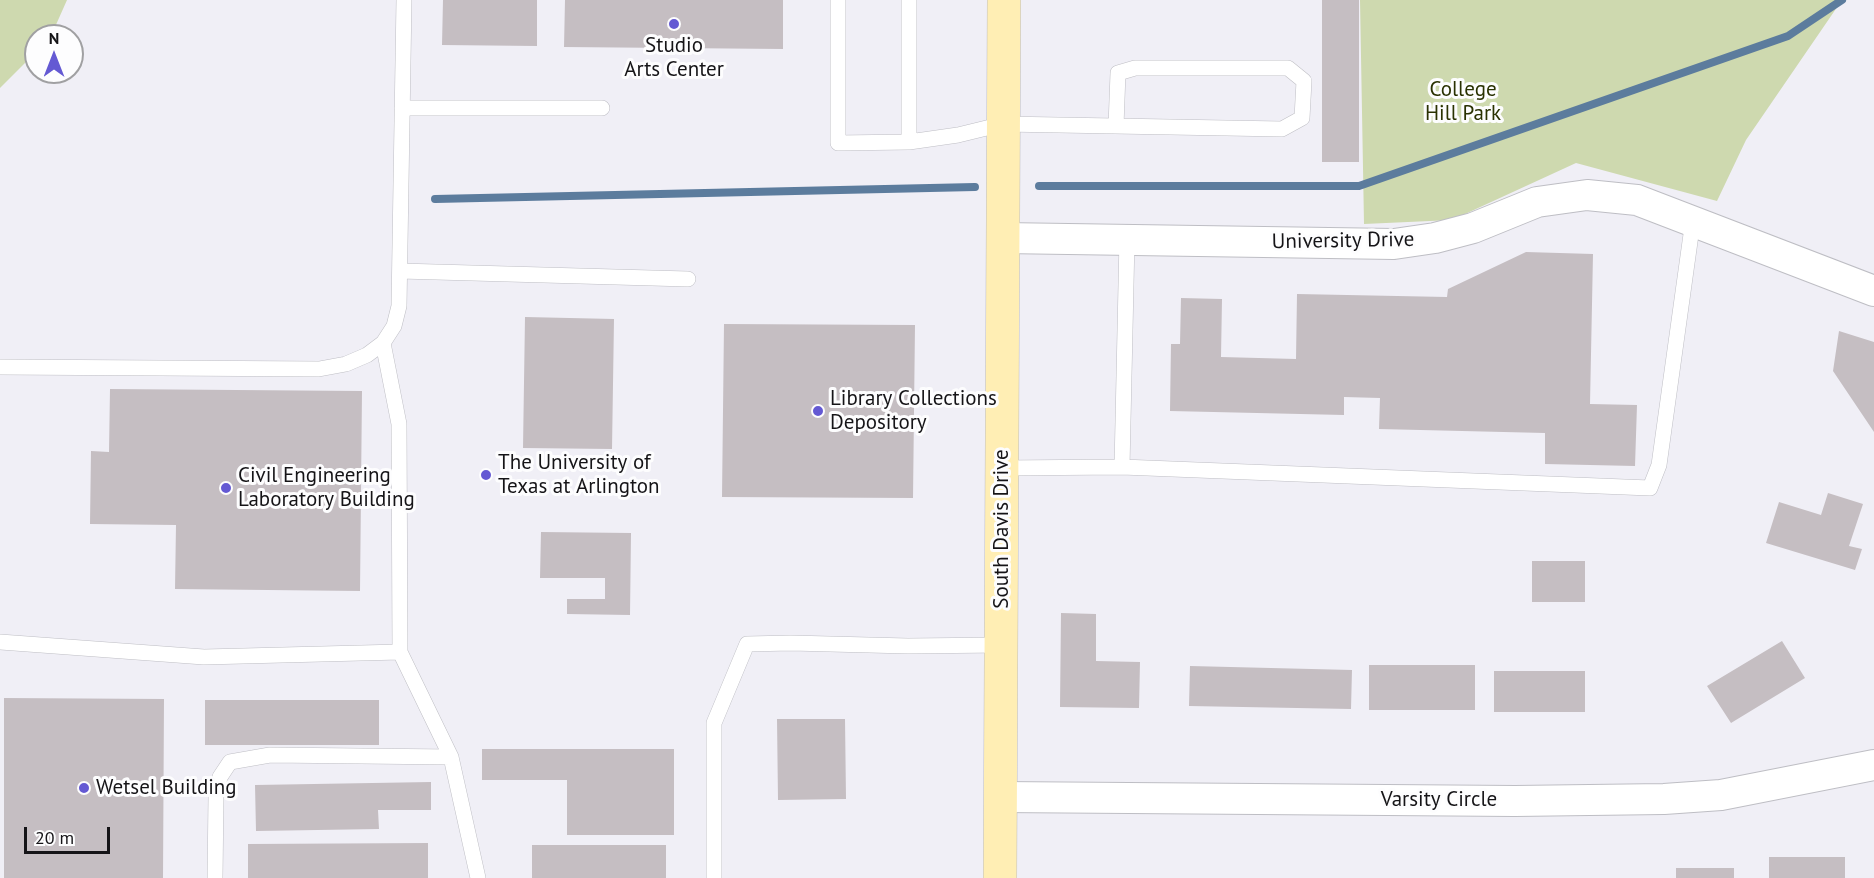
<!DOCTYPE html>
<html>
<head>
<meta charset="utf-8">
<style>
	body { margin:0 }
	#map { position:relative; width:1874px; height:878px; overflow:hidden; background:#f0eff6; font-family:"PT Sans",sans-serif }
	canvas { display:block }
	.north { position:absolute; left:24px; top:24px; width:60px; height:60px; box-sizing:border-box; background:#fdfdfe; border:2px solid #a0a0a2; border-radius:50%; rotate:0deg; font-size:16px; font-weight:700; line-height:24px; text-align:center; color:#151417 }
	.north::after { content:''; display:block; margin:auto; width:21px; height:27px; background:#6459d3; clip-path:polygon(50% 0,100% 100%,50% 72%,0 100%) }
	.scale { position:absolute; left:24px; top:827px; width:86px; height:27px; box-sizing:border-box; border:3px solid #151417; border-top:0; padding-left:8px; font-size:18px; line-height:21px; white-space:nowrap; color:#151417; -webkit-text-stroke:4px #fdfdfe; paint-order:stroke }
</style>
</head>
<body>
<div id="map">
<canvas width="1874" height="878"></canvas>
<div class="north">N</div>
<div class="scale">20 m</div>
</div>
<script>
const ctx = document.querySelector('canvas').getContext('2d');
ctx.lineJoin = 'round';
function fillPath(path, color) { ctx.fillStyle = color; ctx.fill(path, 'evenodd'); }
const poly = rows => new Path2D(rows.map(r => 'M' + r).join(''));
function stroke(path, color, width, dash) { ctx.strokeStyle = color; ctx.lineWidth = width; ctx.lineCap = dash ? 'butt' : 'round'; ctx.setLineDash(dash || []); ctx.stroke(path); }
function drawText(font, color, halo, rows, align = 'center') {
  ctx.font = font + ' "PT Sans",sans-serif'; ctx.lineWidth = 6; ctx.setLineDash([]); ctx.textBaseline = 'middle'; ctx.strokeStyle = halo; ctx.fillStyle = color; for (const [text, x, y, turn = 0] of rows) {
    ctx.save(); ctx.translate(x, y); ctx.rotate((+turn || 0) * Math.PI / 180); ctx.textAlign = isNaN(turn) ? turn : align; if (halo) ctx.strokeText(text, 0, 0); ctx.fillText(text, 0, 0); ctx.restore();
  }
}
const green = poly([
	[0,0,67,0,55,27,49,36,36,36,36,52,0,88],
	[1360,0,1842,0,1746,140,1717,201,1576,163,1452,220,1364,224]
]);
const stream = poly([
	[1039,186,1359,186,1788,36,1842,0],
	[435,199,975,187]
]);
const building = poly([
	[443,0,537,0,537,46,442,45],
	[565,0,783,0,783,49,564,47],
	[1322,0,1359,0,1359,162,1322,162],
	[1526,252,1593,254,1590,404,1637,405,1635,466,1545,464,1545,433,1379,429,1380,398,1344,397,1344,415,1170,411,1171,344,1180,344,1181,298,1222,299,1221,357,1296,359,1297,294,1447,297,1448,289],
	[525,317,614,319,612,449,523,448],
	[724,324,915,325,913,498,722,497],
	[1839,331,1874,342,1874,432,1833,371],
	[110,389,362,391,360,591,175,589,176,525,90,524,91,451,109,452],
	[1828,493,1863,504,1849,546,1862,549,1855,570,1766,543,1779,502,1821,515],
	[541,532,631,533,630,615,567,614,567,599,605,599,605,578,540,578],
	[1532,561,1585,561,1585,602,1532,602],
	[1061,613,1096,614,1096,661,1140,662,1139,708,1060,707],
	[1782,641,1805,678,1731,723,1707,686],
	[1369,665,1475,665,1475,710,1369,710],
	[1190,666,1352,670,1351,709,1189,706],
	[1494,671,1585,671,1585,712,1494,712],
	[4,698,164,699,163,878,4,878],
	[205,700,379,700,379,745,205,745],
	[777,719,845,719,846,799,778,800],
	[482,749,674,749,674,835,567,835,567,780,482,780],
	[431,782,431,810,378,810,379,829,256,831,255,785],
	[428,843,428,878,248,878,248,844],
	[532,845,666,845,666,878,532,878],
	[1769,857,1845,857,1845,878,1769,878],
	[1676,868,1734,868,1734,878,1676,878]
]);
const lane = poly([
	[838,0,838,143,909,142,958,135,1003,124,1282,129,1302,118,1304,81,1288,68,1135,68,1118,73,1116,126],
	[909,0,909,142],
	[402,108,602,108],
	[400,271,688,279],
	[383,343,399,424,400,652,451,757,478,878],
	[0,367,319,369,346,364,367,355,383,343,394,326,399,306,404,0],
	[1122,467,1127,239],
	[1002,468,1122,467,1650,488,1659,465,1693,220],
	[0,642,204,657,400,652],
	[215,878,216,797,220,777,230,762,270,755,451,757],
	[714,878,714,723,747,644,791,643,908,646,1001,645]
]);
const street = poly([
	[1003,238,1394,244,1435,238,1473,228,1537,202,1587,195,1637,200,1874,291],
	[1000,797,1515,801,1664,799,1721,795,1874,765]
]);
const secondary = poly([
	[1000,878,1004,0]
]);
const markers = [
	[674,24,6,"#6459d3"],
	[818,411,6,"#6459d3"],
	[486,475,6,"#6459d3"],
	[226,488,6,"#6459d3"],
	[84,788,6,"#6459d3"]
];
const poiNames = [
	["Studio",674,46,"center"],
	["Arts Center",674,70,"center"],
	["Library Collections",830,399],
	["Depository",830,423],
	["The University of",498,463],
	["Texas at Arlington",498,487],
	["Civil Engineering",238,476],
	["Laboratory Building",238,500],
	["Wetsel Building",96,788]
];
const parkNames = [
	["College",1463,90],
	["Hill Park",1463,114]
];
const streetNames = [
	["University Drive",1343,241,-1],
	["South Davis Drive",1002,529,-90],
	["Varsity Circle",1439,800]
];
fillPath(green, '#ced9af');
stroke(stream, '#5c7c9d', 8);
fillPath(building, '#c5bec2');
stroke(lane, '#bebec4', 16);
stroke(street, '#bebec4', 32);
stroke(secondary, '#bebec4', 34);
stroke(lane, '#fff', 15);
stroke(street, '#fff', 30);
stroke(secondary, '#ffeeb4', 33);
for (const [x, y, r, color] of markers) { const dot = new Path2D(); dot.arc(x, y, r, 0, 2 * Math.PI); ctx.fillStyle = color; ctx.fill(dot); stroke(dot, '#fdfdfe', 2); }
drawText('21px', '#151417', '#fdfdfe', poiNames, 'left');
drawText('21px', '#2a3202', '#fdfdfe', parkNames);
drawText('21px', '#151417', '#fdfdfe', streetNames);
</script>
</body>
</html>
